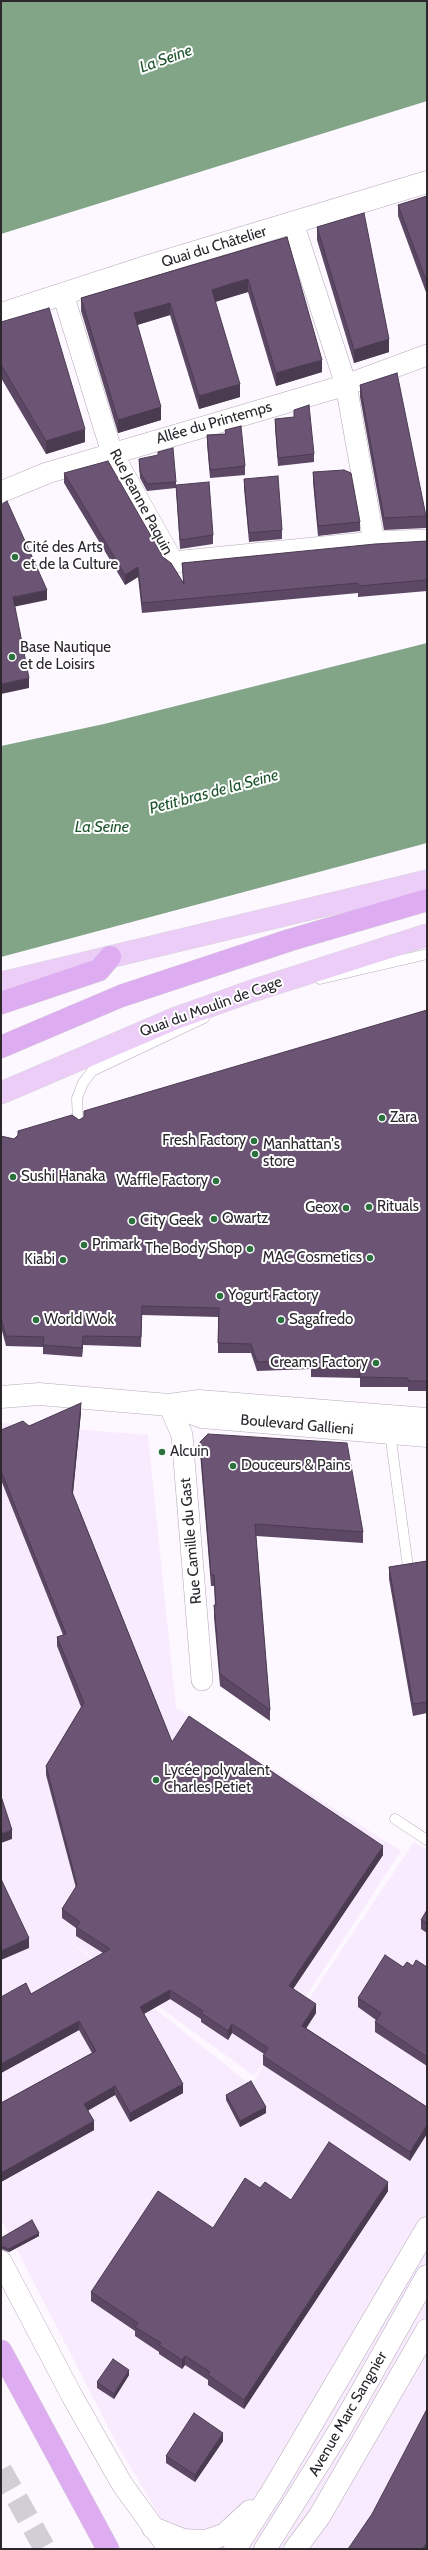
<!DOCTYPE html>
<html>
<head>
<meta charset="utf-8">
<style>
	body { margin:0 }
	#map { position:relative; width:428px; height:2550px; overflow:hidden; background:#fdf8ff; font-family:Cabin,sans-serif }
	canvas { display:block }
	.frame { position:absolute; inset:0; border:2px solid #2b272d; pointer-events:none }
</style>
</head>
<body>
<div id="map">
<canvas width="428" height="2550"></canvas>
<div class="frame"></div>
</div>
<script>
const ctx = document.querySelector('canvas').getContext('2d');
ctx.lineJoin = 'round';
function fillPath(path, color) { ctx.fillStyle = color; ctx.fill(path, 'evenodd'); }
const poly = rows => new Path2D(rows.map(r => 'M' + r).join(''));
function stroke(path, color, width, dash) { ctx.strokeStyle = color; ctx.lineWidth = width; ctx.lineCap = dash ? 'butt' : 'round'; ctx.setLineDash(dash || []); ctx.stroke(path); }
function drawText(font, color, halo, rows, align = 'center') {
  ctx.font = font + ' Cabin,sans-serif'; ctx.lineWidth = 4; ctx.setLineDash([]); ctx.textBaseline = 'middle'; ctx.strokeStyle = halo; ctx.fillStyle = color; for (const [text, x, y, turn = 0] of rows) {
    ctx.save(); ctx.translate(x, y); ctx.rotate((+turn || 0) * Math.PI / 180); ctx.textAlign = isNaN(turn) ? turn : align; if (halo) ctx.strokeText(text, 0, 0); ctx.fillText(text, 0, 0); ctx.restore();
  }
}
const built = poly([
	[1,1423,148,1435,176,1708,401,1851,254,2076,64,1937,251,2085,414,1842,427,1850,427,2549,179,2549,117,2444,1,2219]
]);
const water = poly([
	[1,1,427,1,427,101,1,234],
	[427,643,427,843,1,957,1,746,104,724]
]);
const highwayTunnel = poly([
	[1,2470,45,2549]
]);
const lane = poly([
	[320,979,427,954],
	[78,1123,77,1098,83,1083,92,1071,204,1018],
	[390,1433,408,1567],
	[395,1819,427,1840]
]);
const street = poly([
	[293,223,346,385,374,542],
	[63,294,112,453,173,562,374,542,426,540],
	[1,492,47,473,346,385,427,355],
	[169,1405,182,1435,202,1680],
	[1,2261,72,2396,122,2484,169,2549]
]);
const secondary = poly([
	[1,314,149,266,427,182],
	[1,1397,39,1394,169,1405,199,1401,427,1419],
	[174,1407,202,1417,427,1436],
	[153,2528,183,2540,206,2541,225,2534,250,2511],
	[235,2549,273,2490,427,2228],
	[265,2549,341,2428,427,2276],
	[295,2549,319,2517,427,2330]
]);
const primary = poly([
	[1,983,427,881],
	[1,1093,176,1018,252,991,427,935]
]);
const highway = poly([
	[1,1003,99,970,110,957],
	[1,1047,121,996,290,940,427,900],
	[1,2351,108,2549]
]);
const wall = poly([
	[427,196,427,295,398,216,398,205],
	[317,227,389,352,354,363,317,240],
	[287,237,322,372,276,386,248,292,230,297,215,302,240,397,199,409,170,315,137,325,161,420,118,433,81,311,81,298],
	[1,322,85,442,46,454,1,378],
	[360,385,426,516,426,528,384,530,360,397],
	[275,419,314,454,314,462,278,466,275,428],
	[225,430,245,466,245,475,210,478,207,444,207,435,225,434],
	[139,459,176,482,176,485,213,535,213,544,180,549,176,488,147,491,140,478],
	[313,472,360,522,360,531,318,536,313,482],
	[64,473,163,557,183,582,182,563,427,541,427,591,358,597,358,593,142,613,138,577,125,585,64,483],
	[244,479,282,530,282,539,249,542,244,488],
	[427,1010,427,1391,408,1391,408,1387,360,1387,360,1378,311,1377,311,1369,257,1371,251,1353,218,1353,218,1317,142,1315,141,1347,83,1345,82,1357,43,1354,43,1347,6,1346,1,1327,1,1136,14,1139,79,1120],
	[81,1412,73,1494,172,1742,383,1855,293,1989,316,2013,306,2028,427,2107,410,2161,263,2065,263,2056,264,2054,232,2033,228,2040,201,2022,201,2019,170,1999,144,2014,183,2093,130,2122,115,2095,88,2110,94,2130,1,2182,1,2103,92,2053,79,2030,1,2073,1,1997,31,1994,103,1953,76,1936,76,1928,62,1918,62,1909,76,1888,46,1775,46,1766,81,1707,57,1646,57,1637,63,1635,1,1480,1,1430,29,1426],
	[200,1442,363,1532,363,1543,256,1536,270,1710,270,1721,220,1686,214,1617,214,1605,215,1605,214,1586,211,1586,200,1453],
	[427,1561,427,1713,413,1716,389,1579,389,1567],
	[427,1910,427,1933,421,1929,421,1920],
	[413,1966,427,1967,427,2066,375,2032,375,2022,376,2020,358,2007,358,1998,403,1967],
	[226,2095,266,2113,240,2127,226,2100],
	[260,2188,291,2200,388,2191,244,2409,208,2385,208,2380,185,2365,182,2369,159,2354,159,2352,135,2336,135,2331,91,2301,91,2292,213,2228],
	[39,2236,9,2252,1,2249,1,2238],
	[129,2375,114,2399,97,2388,97,2382],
	[223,2441,195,2482,166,2463,166,2456]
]);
const shadedWall = poly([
	[248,279,248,292,212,303,212,290],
	[170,303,170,315,134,326,134,313],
	[389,339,389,352,354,363,354,350],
	[322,360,322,372,276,386,276,373],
	[240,384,240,397,199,409,199,396],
	[161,407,161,420,118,433,118,420],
	[85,429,85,442,46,454,46,441],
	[138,567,138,577,125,585,125,575],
	[47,590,47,600,13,607,13,597],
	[29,678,29,688,1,694,1,684],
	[83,1336,83,1345,82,1357,82,1348],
	[81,1403,81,1412,72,1501,72,1492],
	[12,1830,12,1839,1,1843,1,1834],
	[383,1846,383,1855,289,1995,289,1986],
	[29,1938,29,1948,1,1960,1,1951],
	[170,1990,170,1999,140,2016,140,2007],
	[316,2004,316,2013,302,2035,302,2026],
	[79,2021,79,2030,1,2073,1,2064],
	[232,2024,232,2033,228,2040,228,2031],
	[183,2084,183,2093,130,2122,130,2113],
	[115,2086,115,2095,84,2113,84,2104],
	[266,2107,266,2113,240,2127,240,2121],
	[94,2121,94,2130,1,2182,1,2173],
	[427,2125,427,2134,410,2161,410,2152],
	[388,2182,388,2191,244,2409,244,2400],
	[39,2233,39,2236,9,2252,9,2249],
	[185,2356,185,2365,182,2369,182,2360],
	[129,2370,129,2375,114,2399,114,2394],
	[223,2433,223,2441,195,2482,195,2475],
	[427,2542,427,2549,422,2549]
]);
const building = poly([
	[427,196,427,283,398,205,427,196],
	[364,213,389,339,354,350,317,227,364,213],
	[287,237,322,360,276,373,248,279,230,284,212,290,240,384,199,396,170,303,134,313,161,407,118,420,81,298,287,237],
	[49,308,85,429,46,441,1,365,1,322,49,308],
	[397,373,426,516,384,518,360,385,397,373],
	[309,405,314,454,278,458,275,419,294,417,294,410,309,405],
	[241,426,245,466,210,470,207,435,226,434,225,430,241,426],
	[173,448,176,482,147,484,140,472,139,459,158,455,158,452,173,448],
	[108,461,163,557,171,563,184,584,182,563,375,544,427,541,427,580,358,586,358,583,142,603,138,567,125,575,64,473,108,461],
	[344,470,351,473,360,522,318,526,313,472,344,470],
	[278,476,282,530,249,533,244,479,278,476],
	[209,482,213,535,180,540,176,485,209,482],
	[7,501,47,590,13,597,29,678,1,684,1,505,7,501],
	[427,1010,427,1381,408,1381,408,1378,360,1377,360,1369,311,1368,312,1360,257,1362,251,1344,218,1343,219,1308,142,1306,141,1337,83,1336,82,1348,43,1345,44,1337,6,1336,1,1318,1,1136,14,1139,18,1135,18,1131,72,1115,79,1120,84,1117,84,1111,427,1010],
	[81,1403,72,1492,172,1742,189,1716,383,1846,289,1986,316,2004,302,2026,427,2107,427,2125,410,2152,263,2056,268,2048,232,2024,228,2031,201,2013,203,2011,170,1990,140,2007,183,2084,130,2113,115,2086,84,2104,94,2121,1,2173,1,2103,96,2051,79,2021,1,2064,1,1997,26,1983,31,1994,110,1949,76,1927,80,1922,62,1909,77,1885,46,1766,84,1703,57,1637,66,1634,1,1471,1,1430,23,1421,29,1426,81,1403],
	[208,1434,347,1443,363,1532,255,1524,270,1710,220,1674,214,1605,216,1605,214,1575,211,1575,200,1442,208,1434],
	[427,1561,427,1702,413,1704,389,1567,427,1561],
	[1,1796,12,1830,1,1834,1,1796],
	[1,1879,29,1938,1,1951,1,1879],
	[427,1910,427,1923,421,1920,427,1910],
	[385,1955,403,1967,407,1962,413,1966,416,1960,427,1967,427,2057,375,2022,381,2013,358,1998,385,1955],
	[251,2081,266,2107,240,2121,226,2095,251,2081],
	[329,2142,388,2182,244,2400,208,2375,210,2372,185,2356,182,2360,159,2345,161,2343,135,2327,138,2323,91,2292,158,2191,213,2228,245,2178,260,2188,265,2182,291,2200,329,2142],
	[32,2220,39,2233,9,2249,1,2246,1,2238,32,2220],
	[113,2359,129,2370,114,2394,97,2382,113,2359],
	[427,2409,427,2542,422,2549,348,2549,372,2514,427,2409],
	[194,2413,223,2433,195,2475,166,2456,194,2413]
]);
const markers = [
	[15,557,4,"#2b723e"],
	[12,657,4,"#2b723e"],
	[382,1118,4,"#2b723e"],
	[254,1141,4,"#2b723e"],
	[255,1154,4,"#2b723e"],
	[13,1177,4,"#2b723e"],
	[216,1181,4,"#2b723e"],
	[369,1207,4,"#2b723e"],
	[346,1208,4,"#2b723e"],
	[214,1219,4,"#2b723e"],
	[132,1221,4,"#2b723e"],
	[84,1245,4,"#2b723e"],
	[250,1249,4,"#2b723e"],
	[370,1258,4,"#2b723e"],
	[63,1260,4,"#2b723e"],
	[220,1296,4,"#2b723e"],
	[36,1320,4,"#2b723e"],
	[281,1320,4,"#2b723e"],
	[376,1363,4,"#2b723e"],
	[162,1452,4,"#2b723e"],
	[233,1466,4,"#2b723e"],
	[156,1780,4,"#2b723e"]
];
const streetNames = [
	["Quai du Châtelier",214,247,-17],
	["Allée du Printemps",214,423,-16],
	["Rue Jeanne Paquin",141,502,62],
	["Quai du Moulin de Cage",211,1007,-20],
	["Boulevard Gallieni",297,1425,5],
	["Rue Camille du Gast",191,1541,-95],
	["Avenue Marc Sangnier",348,2414,-60]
];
const poiNames = [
	["Cité des Arts",23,548],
	["et de la Culture",23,565],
	["Base Nautique",20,648],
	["et de Loisirs",20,665],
	["Zara",390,1118],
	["Fresh Factory",246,1141,"right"],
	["Manhattan's",263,1145],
	["store",263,1162],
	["Sushi Hanaka",21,1177],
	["Waffle Factory",208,1181,"right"],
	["Rituals",377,1207],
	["Geox",338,1208,"right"],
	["Qwartz",222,1219],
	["City Geek",140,1221],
	["Primark",92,1245],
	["The Body Shop",242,1249,"right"],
	["MAC Cosmetics",362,1258,"right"],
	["Kiabi",55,1260,"right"],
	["Yogurt Factory",228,1296],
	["World Wok",44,1320],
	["Sagafredo",289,1320],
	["Creams Factory",368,1363,"right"],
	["Alcuin",170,1452],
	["Douceurs & Pains",241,1466],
	["Lycée polyvalent",164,1771],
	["Charles Petiet",164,1788]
];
const waterNames = [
	["La Seine",166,59,-20],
	["Petit bras de la Seine",214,792,-15],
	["La Seine",102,827]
];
fillPath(built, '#f9ebfe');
fillPath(water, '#82a587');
stroke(highwayTunnel, '#d3ced5', 22, [22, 11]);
stroke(lane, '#b5a9b9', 11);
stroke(street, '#b5a9b9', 22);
stroke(secondary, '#b5a9b9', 23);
stroke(primary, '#d9d8d9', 23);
stroke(highway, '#d9d8d9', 23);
stroke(lane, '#fff', 10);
stroke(street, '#fff', 21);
stroke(secondary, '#fff', 22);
stroke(primary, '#ebcdf7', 22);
stroke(highway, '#deacf1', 22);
fillPath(wall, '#5c4864');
fillPath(shadedWall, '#4b3b51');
fillPath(building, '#6b5474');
stroke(building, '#4b3b51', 1);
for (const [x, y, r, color] of markers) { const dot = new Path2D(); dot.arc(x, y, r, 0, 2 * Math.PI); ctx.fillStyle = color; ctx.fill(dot); stroke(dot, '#fff', 1.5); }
drawText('15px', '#2b272d', '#fff', streetNames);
drawText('15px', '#2b272d', '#fff', poiNames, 'left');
drawText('italic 16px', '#1f562e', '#fff', waterNames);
</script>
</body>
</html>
